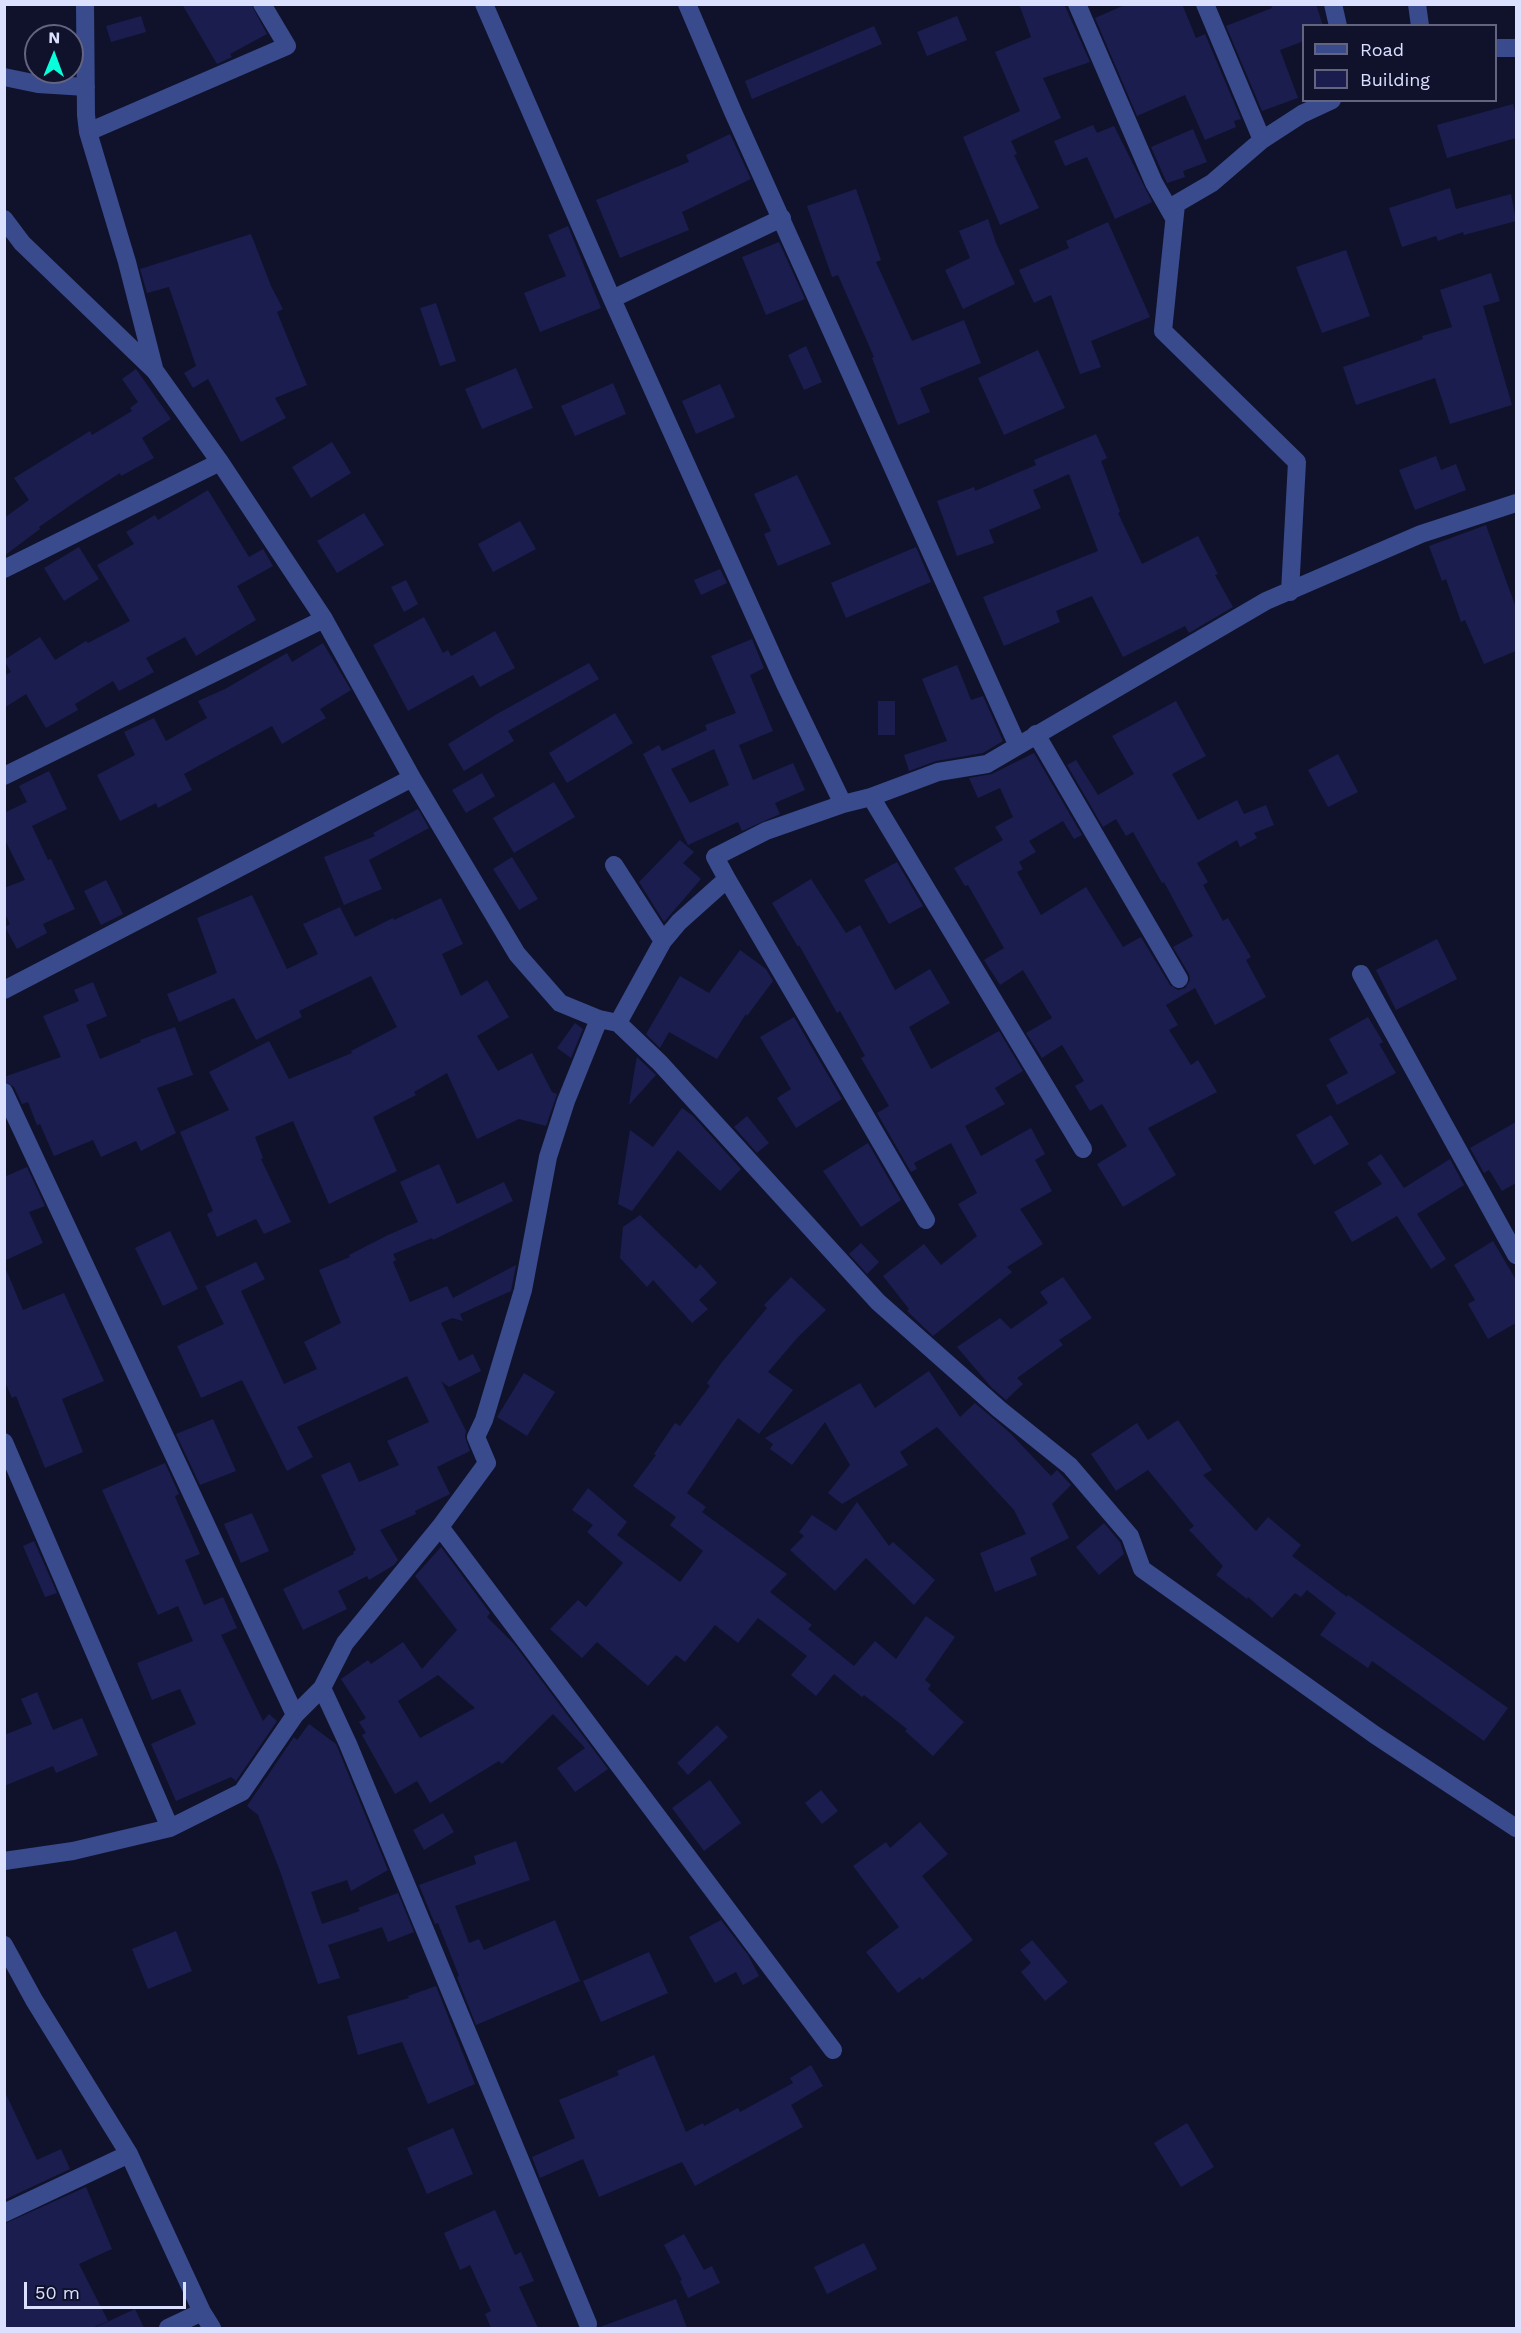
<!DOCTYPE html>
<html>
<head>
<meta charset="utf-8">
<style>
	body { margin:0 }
	#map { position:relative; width:1521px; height:2333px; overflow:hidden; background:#10122c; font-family:"Work Sans",sans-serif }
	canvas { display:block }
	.frame { position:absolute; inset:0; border:6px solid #dce0ff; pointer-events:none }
	.legend { position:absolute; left:1302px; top:24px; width:195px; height:78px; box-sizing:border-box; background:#10122c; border:2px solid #626480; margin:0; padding:8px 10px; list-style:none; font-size:18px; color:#dce0ff }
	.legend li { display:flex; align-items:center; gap:12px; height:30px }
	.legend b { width:30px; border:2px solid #626480 }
	.north { position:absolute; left:24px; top:24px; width:60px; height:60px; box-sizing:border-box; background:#10122c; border:2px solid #626480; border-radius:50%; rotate:1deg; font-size:16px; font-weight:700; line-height:24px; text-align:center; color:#dce0ff }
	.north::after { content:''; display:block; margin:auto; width:21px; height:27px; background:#08ffdb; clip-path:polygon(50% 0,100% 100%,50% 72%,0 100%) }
	.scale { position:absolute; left:24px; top:2282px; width:162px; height:27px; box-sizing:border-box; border:3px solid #dce0ff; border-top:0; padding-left:8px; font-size:18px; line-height:21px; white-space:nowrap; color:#dce0ff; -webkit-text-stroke:4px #10122c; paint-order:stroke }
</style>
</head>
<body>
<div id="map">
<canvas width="1521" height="2333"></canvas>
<div class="frame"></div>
<ul class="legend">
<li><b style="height:8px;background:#394b8d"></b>Road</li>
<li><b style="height:16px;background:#1b1d4e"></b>Building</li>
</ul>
<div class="north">N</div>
<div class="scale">50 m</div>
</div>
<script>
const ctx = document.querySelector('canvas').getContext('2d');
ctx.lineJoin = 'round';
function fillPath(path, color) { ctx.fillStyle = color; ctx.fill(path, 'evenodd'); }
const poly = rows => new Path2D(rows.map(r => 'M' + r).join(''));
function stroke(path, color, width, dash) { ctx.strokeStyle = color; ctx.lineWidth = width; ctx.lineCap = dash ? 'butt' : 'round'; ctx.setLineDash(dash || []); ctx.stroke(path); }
const building = poly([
	[182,4,251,4,267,34,230,54,232,57,217,64],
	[1019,4,1064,4,1090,62,1043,78,1061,118,1011,141,1017,154,1014,155,1039,208,1000,225,963,137,1020,111,995,52,1031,37],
	[1127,4,1182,4,1196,38,1205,34,1241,119,1234,121,1236,127,1205,140,1185,95,1137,116,1095,18],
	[1271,4,1316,4,1323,26,1304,26,1304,41,1280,50,1298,98,1262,111,1226,26,1272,8],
	[141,16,146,32,111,42,106,26],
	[957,16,967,40,927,56,917,32],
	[874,26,882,44,752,99,745,81],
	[1513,104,1516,116,1516,138,1447,158,1437,125],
	[1093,125,1097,133,1114,126,1152,202,1115,219,1087,157,1065,166,1054,141],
	[1193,129,1207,162,1183,171,1185,177,1167,183,1151,147],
	[730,134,751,179,682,212,689,230,620,258,596,200,689,162,686,155],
	[1450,188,1456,209,1511,194,1516,221,1464,235,1463,232,1438,241,1436,236,1402,247,1389,208],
	[856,189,881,260,876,262,912,341,964,320,981,363,920,388,930,412,898,425,872,358,874,357,838,275,832,277,807,206],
	[988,219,996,243,1015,284,963,309,945,270,970,258,959,231],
	[1108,222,1150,317,1091,341,1101,367,1080,374,1051,295,1034,303,1019,270,1069,248,1066,241],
	[568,226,601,308,540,332,524,293,566,276,548,235],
	[251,234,271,286,283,309,277,312,307,385,275,398,286,418,241,442,208,379,193,388,184,373,196,366,169,287,147,293,140,269],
	[779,242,805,299,766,315,742,257],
	[1346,250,1370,316,1322,333,1296,267],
	[1491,273,1500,301,1483,306,1512,405,1450,424,1435,378,1356,405,1343,367,1423,339,1422,336,1452,327,1440,290],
	[436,303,456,361,440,366,420,308],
	[806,346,822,382,804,390,788,355],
	[1038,350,1065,408,1004,435,978,378],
	[516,368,533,408,482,429,465,389],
	[136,369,171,419,142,438,154,458,121,476,120,473,81,498,39,527,40,529,4,556,4,518,29,500,14,478,90,431,92,435,132,411,130,408,138,402,122,379],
	[613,383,626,414,575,436,561,406],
	[720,384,735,417,696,434,682,401],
	[1096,434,1107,458,1101,461,1120,512,1118,513,1142,564,1198,536,1218,574,1215,575,1233,607,1189,633,1185,626,1123,657,1092,596,1056,611,1060,622,1004,646,983,597,1098,551,1069,474,1033,490,1041,508,989,530,994,543,957,556,937,501,974,487,975,491,1036,465,1034,460],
	[332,442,351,473,311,498,292,467],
	[1436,456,1441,470,1456,464,1466,490,1415,510,1399,470],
	[797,475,831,544,778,566,764,534,771,531,754,494],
	[208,490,249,557,263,549,273,566,237,586,256,620,196,656,185,637,146,658,154,672,119,691,113,681,75,704,78,710,46,728,26,694,4,708,4,676,11,672,4,660,40,637,55,660,86,641,88,643,130,621,97,565,134,544,126,532,155,515,158,520],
	[364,513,384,545,337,573,317,541],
	[520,521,536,549,493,572,478,544],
	[1486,525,1516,608,1516,651,1484,664,1465,620,1461,622,1446,579,1442,581,1429,546],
	[79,547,99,579,64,601,44,568],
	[916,547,931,582,846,618,831,583],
	[720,569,727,583,701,595,694,580],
	[406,580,418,604,404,612,391,587],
	[424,617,443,653,448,650,451,656,495,631,515,668,480,687,473,675,408,711,373,645],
	[752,639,764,668,750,675,773,731,739,745,753,780,793,763,805,790,775,803,780,814,742,831,738,822,688,845,643,754,659,745,662,751,707,730,705,725,736,713,711,656],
	[714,749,729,785,690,803,671,769],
	[323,643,351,690,320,709,326,718,282,744,272,726,184,774,192,790,158,808,156,803,120,821,97,775,135,755,124,732,154,718,166,741,207,718,198,701,225,689,287,653,292,662],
	[589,663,599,679,508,731,514,741,464,771,448,744,497,714],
	[957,665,971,700,983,696,1003,741,983,753,936,761,909,771,904,755,947,741,922,679],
	[878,701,895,701,895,735,878,735],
	[1176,701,1206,756,1172,774,1198,820,1237,800,1244,814,1266,805,1274,825,1254,833,1257,838,1240,847,1237,840,1197,863,1208,882,1203,885,1223,921,1228,918,1251,957,1246,960,1266,997,1215,1025,1195,988,1166,1005,1178,1025,1169,1030,1191,1065,1198,1060,1217,1092,1148,1128,1176,1175,1123,1207,1097,1164,1127,1146,1102,1104,1090,1111,1075,1086,1084,1081,1062,1045,1042,1058,1026,1033,1052,1018,1023,970,1000,985,984,960,1004,948,968,885,965,886,954,868,1003,840,995,827,1013,817,1000,788,978,798,969,778,992,774,1034,753,1082,835,1074,839,1063,821,1029,841,1036,852,1019,862,1023,869,1017,872,1041,915,1086,887,1123,947,1141,937,1170,985,1178,990,1185,988,1190,980,1189,974,1173,947,1193,936,1164,882,1162,883,1133,832,1126,836,1116,819,1103,827,1067,765,1076,760,1098,795,1134,774,1112,736],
	[615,713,633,743,567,783,549,753],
	[1338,754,1358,792,1328,807,1308,770],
	[49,771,67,809,32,826,48,860,51,859,75,909,43,924,47,933,17,949,5,927,10,924,4,912,4,888,25,880,4,838,4,813,27,802,19,786],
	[482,773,495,796,466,813,452,790],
	[554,782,575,817,514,853,493,818],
	[418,809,429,828,369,860,382,889,344,905,324,857,375,836,373,833],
	[680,840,694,852,683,863,701,879,664,922,639,882],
	[512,857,538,899,519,910,493,869],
	[897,862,923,906,889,924,864,880],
	[811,879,846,933,860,925,895,990,930,969,950,1003,909,1027,931,1069,999,1031,1023,1071,995,1088,1005,1104,965,1126,981,1156,1031,1128,1045,1154,1035,1160,1052,1191,1020,1209,1043,1244,1007,1267,1012,1272,933,1336,907,1311,909,1309,883,1276,924,1244,941,1265,977,1236,958,1204,977,1193,951,1143,914,1163,917,1169,911,1172,877,1113,889,1106,861,1058,865,1056,840,1011,837,1013,799,945,798,947,772,903],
	[106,880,123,914,101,925,84,891],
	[252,895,287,969,318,954,303,924,340,907,355,937,393,918,394,920,441,898,463,944,442,954,461,996,487,980,509,1017,477,1036,498,1071,532,1053,552,1092,557,1094,546,1126,519,1119,477,1139,447,1073,414,1092,416,1095,373,1117,397,1171,329,1204,293,1121,255,1137,263,1158,261,1159,291,1222,264,1234,256,1219,217,1237,207,1214,213,1211,180,1132,229,1110,209,1072,269,1041,289,1079,352,1053,351,1051,397,1027,371,976,299,1011,302,1017,256,1040,234,998,179,1022,167,994,217,973,197,918],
	[1437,939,1457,979,1396,1010,1376,970],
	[740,950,766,969,773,981,747,1016,746,1014,717,1059,669,1032,660,1048,646,1034,680,976,709,993],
	[93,982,107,1016,86,1025,100,1059,141,1042,140,1040,175,1027,193,1075,157,1088,176,1133,141,1151,136,1141,101,1157,93,1140,54,1156,40,1124,37,1125,28,1102,22,1104,14,1087,4,1081,4,1077,61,1057,43,1016,79,1001,74,990],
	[794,1017,842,1099,796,1128,777,1098,791,1089,760,1037],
	[1368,1017,1383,1042,1379,1044,1396,1073,1337,1105,1326,1085,1348,1073,1329,1039],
	[575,1023,583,1029,571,1058,557,1048],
	[637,1057,656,1075,629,1105,635,1067],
	[682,1108,693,1116,741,1169,720,1191,678,1150,632,1211,618,1204,630,1130,653,1147],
	[1331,1115,1349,1144,1314,1165,1296,1135],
	[747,1116,769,1143,757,1153,734,1127],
	[1516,1122,1516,1183,1502,1191,1489,1170,1484,1173,1470,1148],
	[868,1143,901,1200,861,1227,823,1171],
	[1381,1154,1404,1188,1450,1159,1464,1185,1417,1214,1446,1259,1431,1269,1397,1216,1352,1242,1334,1212,1382,1184,1367,1163],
	[439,1164,457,1204,504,1182,513,1201,433,1240,432,1238,393,1254,396,1260,393,1262,410,1302,447,1286,453,1298,516,1265,511,1291,460,1314,463,1321,452,1318,441,1323,459,1361,473,1354,481,1371,449,1387,441,1381,466,1431,465,1437,470,1451,437,1467,450,1494,415,1511,416,1514,380,1530,398,1560,394,1565,369,1580,367,1576,338,1591,347,1609,303,1630,283,1589,354,1554,353,1552,356,1550,321,1475,350,1462,359,1482,399,1465,387,1441,429,1422,407,1376,297,1427,313,1457,287,1471,242,1380,201,1398,177,1346,224,1324,205,1286,256,1262,265,1279,241,1291,284,1384,317,1369,304,1342,341,1323,319,1270,350,1257,349,1255,388,1235,418,1222,400,1182],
	[27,1167,45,1206,29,1212,43,1243,4,1261,4,1177],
	[640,1215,696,1269,700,1264,717,1283,699,1300,708,1309,692,1323,653,1280,647,1287,620,1258,623,1227],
	[170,1231,198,1289,163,1306,135,1248],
	[1493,1241,1516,1280,1516,1323,1488,1339,1468,1304,1475,1300,1454,1265],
	[861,1243,879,1262,867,1274,849,1254],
	[4,1265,23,1310,64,1293,104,1381,62,1399,83,1452,45,1468,16,1396,12,1398,4,1380],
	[791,1277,826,1310,798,1337,768,1372,793,1390,759,1434,738,1418,687,1493,706,1507,702,1512,787,1574,770,1592,812,1625,808,1629,854,1666,875,1641,896,1659,926,1616,955,1637,925,1680,931,1685,928,1689,964,1722,933,1756,905,1731,907,1729,864,1695,862,1697,834,1674,816,1696,791,1675,807,1656,758,1618,738,1643,715,1625,685,1662,676,1655,648,1686,597,1642,582,1658,550,1629,578,1600,586,1607,623,1563,587,1532,593,1525,572,1510,588,1488,627,1522,617,1535,680,1582,703,1551,670,1525,676,1517,633,1486,656,1455,654,1454,675,1423,680,1426,710,1386,707,1383,722,1362,767,1308,764,1305],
	[1063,1277,1092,1318,1059,1340,1063,1345,1017,1378,1023,1384,1006,1400,992,1388,957,1347,1000,1318,1011,1329,1048,1303,1040,1292],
	[929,1371,960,1417,975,1403,1009,1432,1051,1476,1057,1470,1071,1485,1052,1504,1069,1538,1030,1558,1037,1575,995,1592,980,1553,1026,1534,1014,1510,937,1427,900,1452,908,1465,842,1504,828,1493,850,1465,825,1422,792,1465,770,1449,773,1444,765,1438,860,1383,875,1408],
	[524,1373,555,1392,527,1436,497,1417],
	[213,1419,236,1471,200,1485,176,1434],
	[1178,1420,1212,1470,1203,1475,1256,1531,1268,1517,1301,1545,1292,1556,1347,1597,1348,1595,1508,1708,1484,1741,1372,1661,1368,1668,1320,1635,1336,1613,1307,1590,1301,1597,1295,1593,1272,1618,1248,1597,1247,1599,1216,1575,1223,1566,1189,1530,1194,1526,1148,1470,1116,1491,1091,1454,1137,1423,1148,1440],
	[165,1463,179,1494,175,1496,176,1499,200,1554,185,1560,204,1605,223,1597,237,1628,221,1635,263,1721,269,1714,277,1721,236,1781,231,1777,176,1801,151,1744,196,1724,180,1689,152,1700,137,1663,193,1641,178,1606,158,1615,102,1490],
	[857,1502,889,1546,893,1542,935,1580,914,1605,866,1558,835,1591,790,1550,804,1536,799,1532,812,1515,836,1531],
	[252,1513,269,1551,241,1563,224,1524],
	[1104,1523,1120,1542,1124,1554,1099,1575,1076,1547],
	[34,1541,57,1593,45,1597,23,1546],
	[441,1547,490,1613,487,1617,514,1644,608,1769,575,1792,557,1768,585,1748,553,1714,502,1764,499,1761,430,1803,417,1781,395,1794,362,1735,366,1733,359,1722,366,1718,341,1679,368,1660,371,1664,403,1642,422,1669,457,1630,415,1576],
	[438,1675,475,1708,420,1738,398,1701],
	[37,1692,53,1730,82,1718,98,1755,56,1773,53,1766,4,1786,4,1735,32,1724,21,1699],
	[309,1724,336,1744,388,1870,351,1891,347,1880,311,1892,322,1924,360,1911,358,1908,398,1893,414,1932,388,1942,382,1927,328,1945,340,1978,318,1984,280,1871,258,1815,247,1806,294,1737,297,1740],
	[717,1725,728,1737,688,1775,677,1763],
	[710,1780,741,1823,704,1851,672,1808],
	[821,1790,838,1811,822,1824,805,1803],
	[443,1813,454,1832,424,1850,413,1830],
	[920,1822,948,1854,922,1876,973,1940,922,1980,920,1977,898,1993,866,1952,899,1927,853,1866,886,1842,890,1848],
	[516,1841,530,1880,455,1906,469,1943,479,1939,484,1950,555,1920,580,1981,476,2025,457,1977,459,1976,438,1923,435,1924,419,1885,476,1864,474,1856],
	[721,1920,748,1955,759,1976,743,1985,736,1972,715,1983,689,1937],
	[176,1931,192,1971,148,1989,132,1949],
	[1032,1940,1068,1982,1045,2001,1021,1972,1031,1963,1020,1950],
	[649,1952,668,1993,601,2022,583,1981],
	[436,1986,475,2084,428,2104,402,2042,358,2055,347,2016,409,1998,408,1996],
	[654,2055,686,2132,703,2123,704,2126,738,2108,740,2112,793,2083,790,2078,811,2065,823,2086,791,2105,803,2127,695,2186,682,2162,599,2197,583,2159,540,2178,532,2157,575,2138,559,2100,619,2075,617,2071],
	[4,2090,37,2160,61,2149,70,2169,4,2200],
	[1187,2123,1214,2167,1181,2187,1154,2143],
	[453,2128,473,2174,427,2194,407,2148],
	[86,2187,112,2249,79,2264,108,2321,92,2328,4,2328,4,2224],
	[495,2210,515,2255,521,2252,534,2281,519,2287,538,2328,491,2328,485,2314,491,2311,470,2265,460,2270,444,2233],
	[684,2234,704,2270,712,2266,720,2283,688,2298,680,2281,682,2280,664,2245],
	[864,2243,877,2269,827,2294,814,2267],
	[676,2299,687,2328,601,2328,600,2327],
	[135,2309,144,2328,94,2328]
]);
const minor = poly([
	[85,4,86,115,88,132,127,262,154,368],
	[484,4,612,299,785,684,843,804],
	[687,4,733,112,1017,744],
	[1077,4,1154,183,1174,218],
	[1205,4,1262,140],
	[1333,4,1338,26],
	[1417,4,1420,26],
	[1496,48,1516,48],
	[4,77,38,84,86,87],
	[88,132,287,46,262,4],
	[4,219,22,243,155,371,220,462,324,619,412,778,517,954,560,1003,599,1019,618,1023,660,1063,878,1302,999,1409,1070,1466,1130,1536,1142,1569,1375,1735,1516,1828],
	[612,299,782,218],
	[4,569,220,462],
	[1290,592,1297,462,1163,331,1176,204,1212,183,1262,140,1302,114,1332,100],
	[1036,734,1179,979],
	[4,776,324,619],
	[871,797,1083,1149],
	[614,865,663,941],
	[727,879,926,1220],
	[1361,974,1516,1255],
	[4,990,412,778],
	[618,1023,663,941,679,922,727,879,715,857,766,831,843,804,871,797,938,772,987,764,1266,601,1421,534,1516,503],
	[4,1092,295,1715],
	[4,1442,170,1828],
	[440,1527,833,2050],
	[322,1688,348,1744,588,2324],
	[4,1861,73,1851,170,1828,242,1792,295,1715,322,1688,345,1643,440,1527,487,1463,476,1437,484,1420,523,1290,548,1157,566,1101,599,1019],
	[4,1945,34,2000,129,2154,202,2312,212,2328],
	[4,2213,129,2154],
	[168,2328,202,2312]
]);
fillPath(building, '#1b1d4e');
stroke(minor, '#394b8d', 18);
</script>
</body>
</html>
